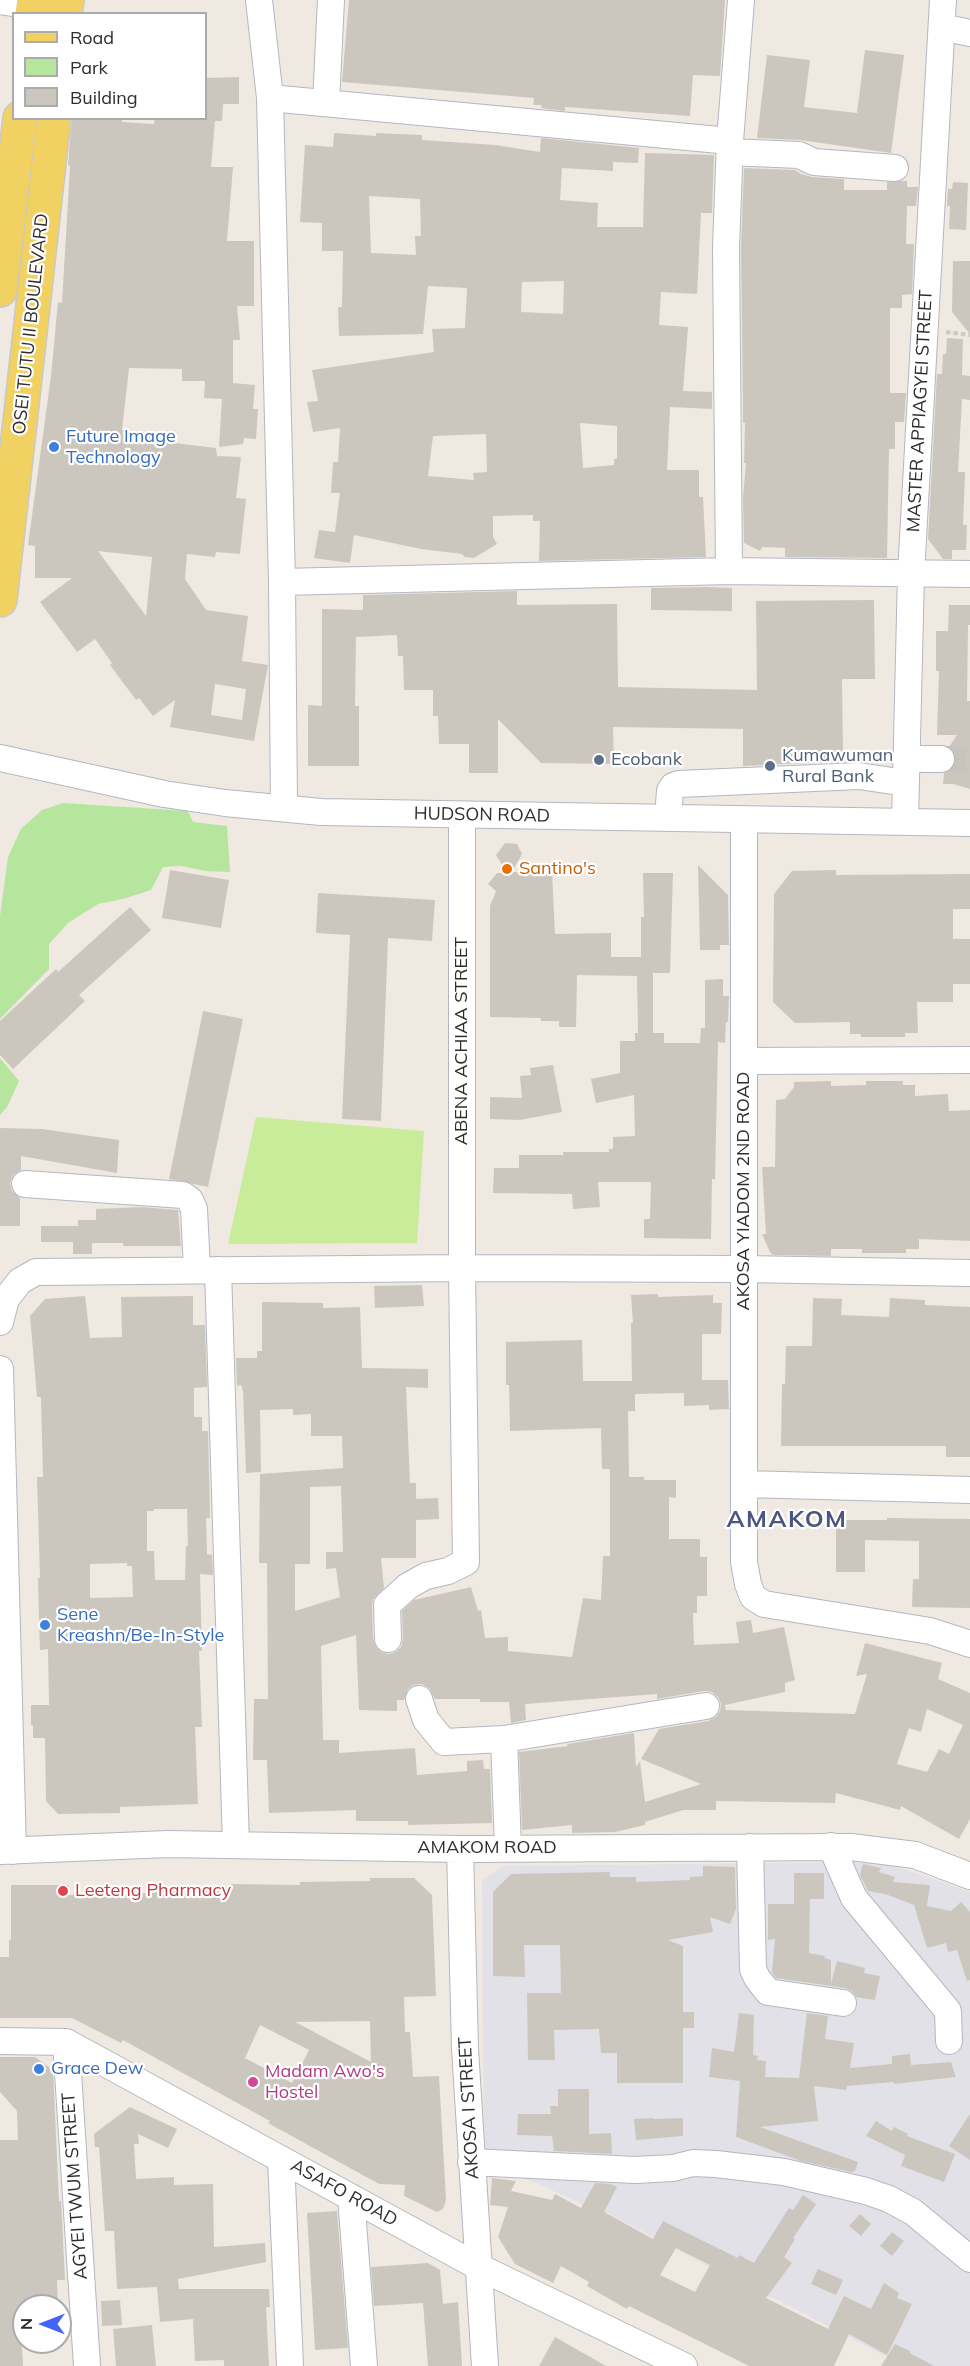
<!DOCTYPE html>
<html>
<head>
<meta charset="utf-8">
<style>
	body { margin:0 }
	#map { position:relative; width:970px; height:2366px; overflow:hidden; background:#efe9e1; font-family:Mulish,sans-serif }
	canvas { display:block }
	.legend { position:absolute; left:12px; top:12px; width:195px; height:108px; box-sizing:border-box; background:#fff; border:2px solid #ababab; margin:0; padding:8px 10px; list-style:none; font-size:18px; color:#2e2e2e }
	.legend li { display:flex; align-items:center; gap:12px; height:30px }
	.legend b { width:30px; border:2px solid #ababab }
	.north { position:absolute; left:12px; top:2294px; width:60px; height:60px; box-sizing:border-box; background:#fff; border:2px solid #ababab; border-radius:50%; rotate:270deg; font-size:16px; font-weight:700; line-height:24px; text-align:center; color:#2e2e2e }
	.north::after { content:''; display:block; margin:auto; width:21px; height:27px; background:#4264fb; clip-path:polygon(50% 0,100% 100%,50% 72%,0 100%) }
</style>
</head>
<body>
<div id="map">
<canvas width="970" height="2366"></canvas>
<ul class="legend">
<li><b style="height:8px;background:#f2d163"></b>Road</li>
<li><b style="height:16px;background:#b6e59e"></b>Park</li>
<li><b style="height:16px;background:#cbc7bf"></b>Building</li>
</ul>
<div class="north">N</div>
</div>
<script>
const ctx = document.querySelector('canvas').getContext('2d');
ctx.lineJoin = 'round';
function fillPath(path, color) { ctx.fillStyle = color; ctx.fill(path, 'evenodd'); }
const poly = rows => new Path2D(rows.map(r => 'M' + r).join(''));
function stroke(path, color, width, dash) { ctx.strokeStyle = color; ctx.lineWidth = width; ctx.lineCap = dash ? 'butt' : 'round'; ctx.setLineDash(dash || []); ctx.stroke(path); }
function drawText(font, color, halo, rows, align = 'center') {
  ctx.font = font + ' Mulish,sans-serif'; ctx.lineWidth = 4.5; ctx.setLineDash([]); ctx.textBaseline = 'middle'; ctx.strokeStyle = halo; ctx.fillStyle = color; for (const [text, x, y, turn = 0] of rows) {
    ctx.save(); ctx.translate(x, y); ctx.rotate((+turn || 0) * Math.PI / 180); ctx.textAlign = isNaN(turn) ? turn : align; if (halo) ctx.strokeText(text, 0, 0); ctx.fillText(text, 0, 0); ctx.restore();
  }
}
const industrial = poly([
	[884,1862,970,1892,970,2366,904,2366,778,2300,760,2294,608,2213,601,2213,532,2181,484,2169,482,1880,504,1866]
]);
const green = poly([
	[63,803,188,811,193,822,227,826,230,872,205,871,182,866,163,867,151,890,123,899,98,904,68,923,49,944,49,969,0,1019,0,916,8,857,21,829,42,810],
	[0,1058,19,1081,7,1107,0,1115]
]);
const pitch = poly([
	[256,1117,424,1131,417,1243,228,1244]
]);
const building = poly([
	[349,0,725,0,720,76,693,75,690,116,565,107,565,111,541,108,542,105,533,105,534,98,342,82],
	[865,50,904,55,891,153,800,140,757,138,767,55,810,60,804,107,857,113],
	[239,77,239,104,223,104,222,121,215,121,211,167,233,167,227,241,254,241,254,306,237,306,240,340,233,340,233,383,255,385,253,409,258,409,256,439,244,438,243,444,219,447,222,399,204,398,205,381,182,381,182,369,129,368,122,430,151,434,150,440,216,448,217,456,241,457,236,498,246,499,240,554,216,552,215,557,187,554,185,579,206,610,248,616,242,661,268,665,254,741,170,727,175,700,153,716,139,698,136,700,110,665,112,663,95,639,77,652,40,602,72,578,35,578,35,546,28,545,51,376,58,302,62,303,70,166,68,165,72,118,122,118,122,122,152,124,154,124,155,118,206,118,206,78],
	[98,551,152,557,146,616],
	[215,684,246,689,242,720,211,715],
	[334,133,376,136,376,133,422,135,422,140,495,145,540,152,541,138,639,148,638,163,613,162,613,171,562,168,560,200,598,203,597,227,643,227,645,153,714,155,712,213,701,213,697,294,661,292,659,325,688,327,683,391,712,392,712,409,670,407,667,470,699,470,699,497,703,497,706,557,539,561,540,521,533,521,533,515,493,516,493,537,497,544,474,558,465,557,462,554,421,549,354,535,350,563,314,558,319,530,335,532,340,493,331,493,333,462,338,462,340,428,313,432,307,402,318,401,312,370,434,352,432,329,465,328,467,288,428,286,423,334,339,336,338,307,342,307,343,251,322,251,322,223,300,222,305,145,333,147],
	[369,196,420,199,421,236,415,236,416,255,371,253],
	[564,281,563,314,521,312,522,282],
	[580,423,617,426,617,459,614,459,614,465,583,468],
	[486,434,487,472,473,473,474,480,428,476,433,436],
	[744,168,795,170,801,174,812,177,844,179,844,190,887,190,887,182,902,181,907,181,907,187,918,187,916,206,907,206,906,244,914,244,912,294,902,295,902,308,890,308,890,393,906,393,904,422,895,422,895,449,889,449,887,558,785,557,785,548,762,547,760,551,744,543,743,497,746,463,744,463,745,423,743,423,743,410,741,247],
	[953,182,968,183,966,230,949,229,950,206,947,206,948,189,952,189],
	[953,261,970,261,970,334,952,312],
	[947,338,963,339,962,375,970,376,970,400,962,399,958,472,965,472,963,525,967,525,966,550,952,550,952,559,943,559,928,539,937,374,942,374,943,354,946,354],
	[707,587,732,588,732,611,651,610,651,588],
	[517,591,517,605,617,604,618,687,757,690,756,601,874,600,875,679,842,679,843,751,828,762,743,766,743,729,613,727,614,764,541,763,498,719,498,773,469,773,469,744,439,744,438,716,433,716,433,690,404,690,403,656,398,656,397,635,356,637,355,706,359,706,359,766,308,766,308,705,322,706,322,609,363,610,363,595],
	[949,605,970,605,970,625,968,625,967,701,970,701,970,789,953,784,943,784,944,773,954,766,956,758,954,751,949,747,957,735,937,735,939,671,936,671,936,631,948,631],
	[505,843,517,844,522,854,512,872,552,872,555,934,611,933,611,957,641,957,641,917,644,917,643,873,673,873,670,973,653,973,653,1033,664,1033,664,1043,700,1043,701,1028,705,1028,705,980,723,979,723,996,729,996,728,1022,726,1022,725,1043,718,1042,715,1179,712,1179,711,1239,644,1238,644,1219,650,1219,651,1182,598,1182,600,1207,573,1209,572,1194,493,1193,494,1168,519,1168,519,1155,563,1155,563,1152,609,1152,609,1149,613,1149,613,1137,635,1136,634,1095,596,1103,591,1079,620,1073,620,1041,635,1041,635,1033,638,1033,637,976,577,975,576,1027,559,1027,559,1021,541,1021,541,1018,490,1017,490,906,496,891,488,884,497,873,507,873,496,855],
	[698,865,728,895,729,945,720,945,720,950,700,950],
	[170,870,229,880,221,928,162,918],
	[836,870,836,875,970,874,970,909,953,909,953,939,970,939,970,984,953,984,953,1002,917,1002,918,1033,905,1033,905,1037,861,1037,861,1034,850,1034,850,1022,795,1023,773,1002,774,894,792,871],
	[318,893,435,900,432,941,388,938,381,1121,342,1119,350,935,316,933],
	[130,907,151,930,79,995,85,1001,13,1069,0,1055,0,1021,56,969,58,972],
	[203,1011,243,1019,208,1187,169,1179],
	[553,1065,562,1112,520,1120,490,1119,490,1097,522,1098,520,1076,531,1075,530,1068],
	[831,1081,831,1086,866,1085,866,1081,903,1081,903,1085,915,1085,915,1096,948,1094,949,1111,970,1110,970,1241,919,1239,919,1249,906,1249,906,1253,862,1253,862,1249,831,1249,831,1256,773,1255,770,1252,762,1234,766,1234,762,1167,775,1167,776,1100,785,1099,794,1087,794,1082],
	[0,1128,42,1129,119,1140,117,1173,21,1156,21,1170,13,1175,10,1184,12,1191,20,1198,20,1226,0,1226],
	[141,1207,178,1210,181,1246,123,1246,123,1243,92,1243,92,1254,73,1254,73,1242,41,1242,41,1226,78,1226,78,1220,96,1220,96,1209],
	[422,1285,424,1306,375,1308,374,1286],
	[658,1294,658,1297,713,1295,713,1303,722,1303,721,1334,702,1334,702,1380,728,1380,729,1409,709,1410,709,1405,684,1406,684,1393,635,1394,635,1411,628,1411,629,1477,644,1477,644,1480,676,1480,676,1498,669,1497,669,1539,700,1539,700,1557,707,1557,707,1596,697,1596,697,1613,693,1613,694,1645,739,1643,736,1622,751,1620,753,1633,784,1627,795,1680,785,1683,785,1692,725,1705,726,1710,855,1714,867,1674,856,1676,865,1643,942,1663,938,1679,970,1693,970,1819,959,1839,901,1806,900,1810,836,1793,835,1803,716,1801,716,1810,683,1810,645,1822,645,1825,615,1832,572,1833,572,1825,522,1830,519,1752,568,1746,567,1744,634,1733,636,1767,640,1761,645,1802,701,1784,641,1759,659,1729,708,1721,716,1717,720,1711,721,1704,718,1697,712,1692,704,1691,657,1699,657,1694,525,1704,526,1720,511,1723,509,1702,480,1702,480,1699,435,1699,429,1688,421,1684,414,1685,408,1689,404,1700,397,1700,397,1711,359,1710,356,1635,321,1646,323,1740,339,1740,339,1753,415,1748,417,1775,467,1771,467,1761,483,1760,484,1769,490,1769,492,1823,408,1825,408,1821,356,1821,356,1810,269,1813,267,1760,253,1760,254,1699,268,1699,267,1563,259,1563,260,1474,343,1468,342,1436,311,1436,311,1414,293,1415,293,1409,260,1410,261,1472,246,1473,243,1391,241,1385,237,1386,236,1358,257,1358,257,1351,262,1351,262,1302,323,1303,323,1308,360,1307,362,1368,428,1369,428,1388,406,1387,410,1483,416,1483,416,1499,438,1498,439,1519,416,1520,416,1558,381,1558,384,1588,373,1599,372,1605,373,1639,376,1647,381,1652,389,1654,395,1652,401,1647,403,1639,402,1611,414,1600,471,1587,478,1611,481,1610,485,1638,508,1637,508,1651,572,1657,583,1598,601,1600,603,1556,610,1556,610,1469,602,1469,601,1428,510,1431,509,1385,506,1385,506,1342,582,1340,583,1381,632,1381,631,1323,633,1323,631,1295],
	[341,1486,343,1552,326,1552,326,1569,336,1568,340,1597,295,1611,295,1564,310,1564,310,1487],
	[927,1709,963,1725,949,1754,939,1749,927,1772,897,1764,909,1728,921,1732],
	[85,1296,90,1338,122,1337,121,1297,193,1296,193,1325,205,1325,207,1387,194,1388,194,1417,202,1417,202,1431,208,1431,210,1518,206,1518,207,1554,212,1555,213,1575,200,1574,202,1651,199,1651,202,1727,195,1727,198,1804,120,1807,120,1813,58,1814,46,1801,45,1738,33,1738,33,1725,31,1725,31,1705,49,1705,48,1649,40,1650,39,1619,38,1578,40,1578,37,1477,43,1477,41,1397,37,1397,30,1316,45,1299],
	[154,1509,187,1509,188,1546,186,1546,185,1580,155,1580,154,1551,147,1551,147,1511,154,1511],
	[127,1563,127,1566,132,1566,133,1597,90,1598,90,1564],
	[813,1298,842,1299,841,1315,889,1317,890,1298,925,1300,925,1305,970,1307,970,1457,946,1457,946,1446,781,1446,782,1384,785,1384,786,1346,812,1346],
	[887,1518,970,1519,970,1608,912,1607,913,1579,919,1579,919,1541,865,1540,865,1572,836,1572,836,1520,887,1520],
	[863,1864,881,1868,879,1872,895,1877,893,1882,930,1885,927,1906,951,1911,961,1902,970,1912,970,1980,967,1981,957,1950,948,1952,946,1943,927,1948,914,1905,885,1894,868,1891,860,1875],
	[703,1866,735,1867,736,1909,730,1924,710,1917,713,1932,668,1940,683,1946,683,2012,694,2012,694,2028,683,2028,683,2083,617,2083,617,2053,601,2053,599,2029,554,2030,555,2060,528,2060,527,1993,561,1993,560,1945,524,1945,525,1977,493,1976,493,1892,511,1874,610,1872,610,1877,636,1877,636,1882,690,1880,690,1877,703,1876],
	[794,1873,824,1873,824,1899,810,1899,809,1953,825,1956,824,1958,831,1960,831,1984,837,1961,865,1968,864,1973,880,1976,875,2000,856,1997,852,1991,845,1988,776,1978,772,1972,775,1939,768,1940,768,1904,794,1904],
	[370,1878,414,1878,432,1895,436,1996,404,1997,405,2032,410,2032,413,2077,439,2076,446,2200,443,2209,437,2212,404,2196,405,2185,379,2184,268,2123,270,2121,123,2040,121,2043,72,2018,0,2018,0,1957,9,1957,9,1940,11,1940,11,1885,69,1885,69,1895,155,1893,155,1890,231,1887,231,1884,300,1885,300,1882,370,1881],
	[370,2021,371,2062,295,2022],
	[260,2025,309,2050,292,2083,245,2058],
	[739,2013,754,2015,753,2055,758,2056,757,2060,766,2061,765,2077,799,2078,807,2013,828,2016,825,2039,854,2043,850,2068,892,2064,892,2056,910,2054,911,2065,951,2062,956,2077,894,2084,894,2082,847,2086,846,2090,814,2086,818,2121,760,2127,858,2162,855,2171,851,2172,801,2161,736,2137,740,2081,709,2077,712,2048,734,2052],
	[0,2057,35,2057,53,2070,59,2201,61,2201,65,2280,57,2280,58,2306,24,2306,24,2330,21,2331,23,2366,0,2366,0,2140,18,2140,17,2111,0,2092],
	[558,2089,589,2089,589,2134,611,2133,612,2154,554,2151,552,2136,517,2135,518,2114,551,2114,550,2106,558,2106],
	[130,2107,177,2129,168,2148,138,2134,139,2144,134,2144,136,2179,174,2177,174,2185,213,2184,214,2247,265,2243,266,2262,178,2279,179,2289,269,2289,270,2307,266,2307,269,2366,224,2366,224,2360,195,2361,193,2319,160,2322,157,2287,117,2289,114,2231,105,2231,99,2147,95,2147,94,2134],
	[970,2114,970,2160,949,2146],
	[653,2118,653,2119,683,2118,683,2136,636,2140,634,2119],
	[876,2121,892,2131,894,2127,908,2134,907,2136,955,2154,944,2182,901,2166,905,2155,866,2136],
	[492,2178,516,2181,511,2191,552,2200,555,2194,581,2208,595,2183,611,2184,617,2187,604,2212,653,2239,663,2221,738,2258,739,2255,754,2263,789,2208,793,2210,803,2195,816,2204,793,2238,795,2239,784,2257,792,2263,766,2298,828,2329,844,2296,871,2309,884,2283,899,2293,897,2298,912,2304,887,2355,849,2334,834,2366,749,2366,629,2306,627,2309,587,2286,589,2282,561,2266,553,2283,515,2264,498,2237,508,2207,490,2205],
	[676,2248,710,2265,695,2292,660,2275],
	[337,2211,348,2348,315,2350,307,2213],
	[860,2214,871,2224,861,2236,849,2226],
	[892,2232,904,2241,892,2256,880,2246],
	[428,2263,440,2270,443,2304,458,2302,462,2366,428,2366,423,2303,374,2306,371,2267],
	[818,2269,843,2280,836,2295,811,2284],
	[120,2300,122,2325,102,2326,101,2301],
	[152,2325,156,2366,116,2366,113,2329],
	[555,2337,606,2366,539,2366],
	[895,2344,910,2351,910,2353,934,2366,881,2366]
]);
const minorTunnel = poly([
	[941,759,970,759]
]);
const path = poly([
	[946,332,970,335]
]);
const minor = poly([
	[259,0,270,98,282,582,284,808],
	[0,1,33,6],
	[942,27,970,33],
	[270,98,730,141],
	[326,103,331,0],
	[730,152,799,155,814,162,895,168],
	[729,571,726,247,730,141,741,0],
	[282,582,729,571,970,574],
	[0,758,164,794,225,803,321,812,970,823],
	[907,759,941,759],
	[668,818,670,791,673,786,679,784,859,776,906,783],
	[744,819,744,1562,748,1584,753,1597,764,1604,930,1631,970,1644],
	[905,822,911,574,943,0],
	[744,1061,970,1060],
	[25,1184,183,1195,190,1200,194,1209,197,1270],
	[218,1270,236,1845],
	[0,1322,6,1299,20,1281,36,1272,462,1268,744,1269,970,1273],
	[0,1369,13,1851],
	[744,1484,970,1490],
	[388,1639,387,1605,408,1586,426,1576,448,1571,466,1562,462,1268,462,815],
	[419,1699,426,1720,444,1742,504,1739,706,1706],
	[504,1739,508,1848],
	[831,1846,854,1898,948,2011,949,2041],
	[750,1847,753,1969,757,1978,768,1992,843,2003],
	[460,1849,465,2049,485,2366],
	[0,1851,168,1844,460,1849,851,1847,915,1855,970,1876],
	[0,2041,66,2042,477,2266,684,2366],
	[66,2042,87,2366],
	[281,2159,290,2366],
	[471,2162,635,2170,673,2168,693,2163,716,2164,784,2172,866,2191,889,2199,913,2212,970,2259],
	[351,2197,364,2366]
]);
const major = poly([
	[32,14,34,0],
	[65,14,67,0],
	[0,290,20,118],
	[0,600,54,118]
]);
const markers = [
	[54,447,6,"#3f7fe0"],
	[599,760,6,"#5c6f8a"],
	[770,766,6,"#5c6f8a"],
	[507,869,6,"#e8710a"],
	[45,1625,6,"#3f7fe0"],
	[63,1891,6,"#e0444e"],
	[39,2069,6,"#3f7fe0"],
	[253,2082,6,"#d1479c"]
];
const streetNames = [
	["OSEI TUTU II BOULEVARD",31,324,-84],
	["MASTER APPIAGYEI STREET",920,411,-87],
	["HUDSON ROAD",482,815,1],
	["ABENA ACHIAA STREET",462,1041,-90],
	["AKOSA YIADOM 2ND ROAD",744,1191,-90],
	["AMAKOM ROAD",487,1848],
	["AKOSA I STREET",469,2108,-93],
	["AGYEI TWUM STREET",75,2186,-94],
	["ASAFO ROAD",344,2193,29]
];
const shopNames = [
	["Future Image",66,437],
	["Technology",66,458],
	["Sene",57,1615],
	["Kreashn/Be-In-Style",57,1636],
	["Grace Dew",51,2069]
];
const serviceNames = [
	["Kumawuman",782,756],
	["Rural Bank",782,777],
	["Ecobank",611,760]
];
const foodNames = [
	["Santino's",519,869]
];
const healthNames = [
	["Leeteng Pharmacy",75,1891]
];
const hotelNames = [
	["Madam Awo's",265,2072],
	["Hostel",265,2093]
];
const districtNames = [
	["AMAKOM",787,1520]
];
fillPath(industrial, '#e3e1e8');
fillPath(green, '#b6e59e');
fillPath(pitch, '#c9ec9a');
fillPath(building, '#cbc7bf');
stroke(minorTunnel, '#c8c4bd', 26, [26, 13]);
stroke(minor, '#b4b7c1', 28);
stroke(major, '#c9c9c9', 36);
stroke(path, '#c9c9c9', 4, [4.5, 3]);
stroke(minor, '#fff', 26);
stroke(major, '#f2d163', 33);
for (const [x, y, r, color] of markers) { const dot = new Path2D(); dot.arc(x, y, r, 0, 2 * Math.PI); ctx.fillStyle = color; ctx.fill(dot); stroke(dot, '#fff', 2); }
drawText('18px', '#2e2e2e', '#fff', streetNames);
drawText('18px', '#366cbe', '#fff', shopNames, 'left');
drawText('18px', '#4e5e75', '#fff', serviceNames, 'left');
drawText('18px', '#c56008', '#fff', foodNames, 'left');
drawText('18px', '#be3a42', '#fff', healthNames, 'left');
drawText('18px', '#b23c85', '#fff', hotelNames, 'left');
ctx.letterSpacing = '1.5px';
drawText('bold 24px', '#4d5680', '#fff', districtNames);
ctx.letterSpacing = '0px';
</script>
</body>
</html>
